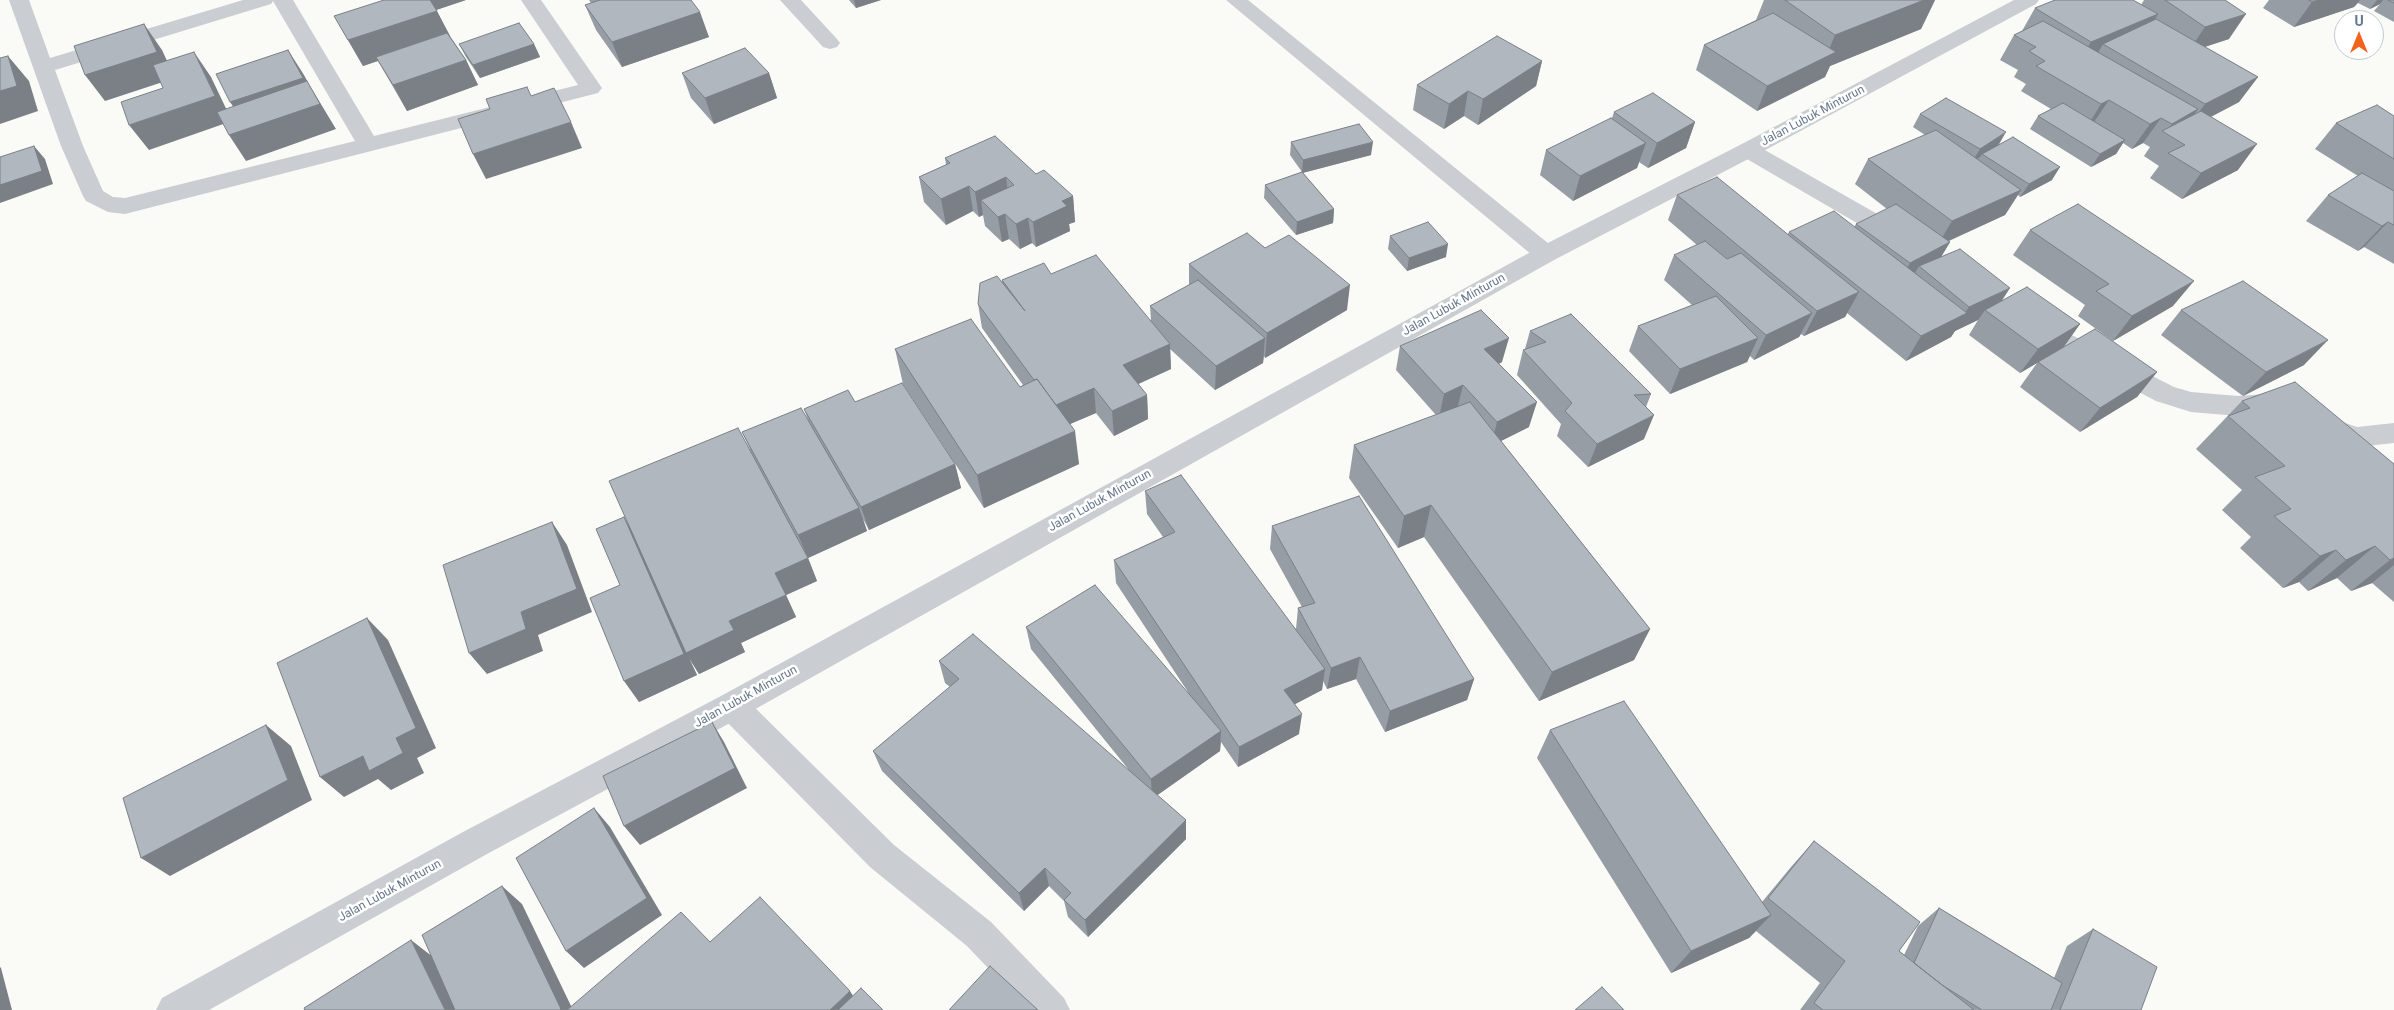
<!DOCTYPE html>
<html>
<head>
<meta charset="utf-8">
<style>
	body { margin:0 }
	#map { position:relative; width:2394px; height:1010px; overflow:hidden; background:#fafaf7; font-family:Roboto,sans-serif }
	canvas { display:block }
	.north { position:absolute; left:2334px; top:10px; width:50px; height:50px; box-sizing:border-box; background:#fff; border:1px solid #c2c9d1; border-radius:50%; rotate:0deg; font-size:14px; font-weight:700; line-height:20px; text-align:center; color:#66778b }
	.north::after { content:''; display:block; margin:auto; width:18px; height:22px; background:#f3631e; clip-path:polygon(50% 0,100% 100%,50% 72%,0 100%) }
</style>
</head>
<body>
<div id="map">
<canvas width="2394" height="1010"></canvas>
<div class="north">U</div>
</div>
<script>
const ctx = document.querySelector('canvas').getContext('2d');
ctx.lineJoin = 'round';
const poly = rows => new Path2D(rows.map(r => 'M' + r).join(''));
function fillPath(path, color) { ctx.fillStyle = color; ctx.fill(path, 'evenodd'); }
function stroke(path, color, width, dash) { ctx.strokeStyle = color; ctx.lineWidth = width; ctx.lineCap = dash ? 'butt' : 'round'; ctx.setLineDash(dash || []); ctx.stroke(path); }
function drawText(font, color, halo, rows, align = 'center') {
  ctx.font = font + ' Roboto,sans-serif'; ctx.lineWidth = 5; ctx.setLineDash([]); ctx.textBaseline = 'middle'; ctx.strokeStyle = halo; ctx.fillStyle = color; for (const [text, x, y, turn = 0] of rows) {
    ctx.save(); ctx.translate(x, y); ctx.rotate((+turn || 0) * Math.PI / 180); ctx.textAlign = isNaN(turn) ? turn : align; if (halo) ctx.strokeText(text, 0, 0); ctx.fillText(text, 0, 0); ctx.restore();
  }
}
const minor = poly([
	[9,0,29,0,50,58,243,0,293,0,374,136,578,85,521,0,541,0,602,88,598,93,125,214,108,212,86,201,83,196,61,146,9,0],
	[273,1,355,141,125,198,113,197,103,191,83,146,55,70,271,4,273,1],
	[780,0,801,0,837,39,840,43,837,47,830,49,823,47,780,0],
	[1226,0,1248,0,1554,248,1558,254,1554,260,1546,262,1538,260,1226,0],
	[1748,143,1756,145,1909,232,1913,238,1909,244,1901,246,1893,244,1740,155,1737,150,1740,145,1748,143],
	[2034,314,2043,317,2060,329,2174,387,2191,392,2238,396,2265,394,2284,401,2288,408,2284,415,2275,418,2263,414,2238,416,2191,412,2156,401,2042,341,2025,329,2022,323,2025,317,2034,314],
	[2325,416,2357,427,2394,423,2394,443,2357,447,2316,433,2312,426,2316,419,2325,416],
	[732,692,743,696,894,845,991,922,1064,998,1070,1010,1028,1010,967,946,870,867,721,716,717,706,721,696,732,692]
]);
const tertiary = poly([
	[2014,0,2039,0,2036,4,1756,155,1554,260,743,716,487,854,209,1010,156,1010,162,998,463,832,721,696,1538,248,1740,145,2014,0]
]);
const wall = poly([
	[466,0,436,10,450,36,466,60,478,85,407,111,378,61,363,66,334,16],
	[589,0,691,0,709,37,622,67,596,30,585,5,591,3],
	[849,0,881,0,856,8],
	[1764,0,1935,0,1921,29,1830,66,1825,77,1757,111,1696,70,1704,45,1756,20],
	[2144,0,2225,0,2229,39,2205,47,2258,77,2239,102,2211,117,2238,170,2182,199,2150,178,2159,166,2144,156,2150,147,2143,143,2132,149,2123,143,2116,154,2091,167,2030,129,2038,116,2051,109,2021,91,2026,84,2014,77,2018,70,2000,60,2014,35,2022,31,2035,8,2141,5],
	[2269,0,2394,0,2394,22,2374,11,2380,4,2370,9,2358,3,2354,7,2294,27,2263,8],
	[459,44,534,44,540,57,480,78,466,57],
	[1542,61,1536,86,1478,125,1464,116,1444,129,1413,110,1417,85],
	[682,73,769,73,777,98,714,124,691,98],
	[1614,112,1695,122,1686,148,1648,168,1639,162,1637,168,1573,201,1540,175,1546,150,1612,118],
	[1920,114,1998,145,2052,180,2020,197,2018,195,2005,215,1949,241,1950,242,1941,257,2002,300,2080,324,2063,348,2157,372,2137,397,2080,432,2020,387,2037,363,2020,373,1969,335,1978,320,1955,331,1951,337,1906,361,1847,313,1845,317,1804,336,1801,334,1799,337,1754,360,1750,356,1747,362,1670,394,1629,351,1638,326,1692,305,1664,280,1674,255,1697,245,1668,220,1677,195,1788,234,1789,232,1854,227,1856,224,1887,209,1855,184,1868,159,1925,135,1913,127],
	[2394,116,2394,264,2364,247,2358,251,2306,221,2328,195,2358,176,2315,149,2336,123],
	[1291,142,1371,155,1303,173,1334,209,1333,223,1296,235,1264,198,1265,185,1302,172,1290,155],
	[945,158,1036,174,1073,196,1075,222,1069,224,1070,231,1036,247,1032,243,1020,249,1009,239,1002,242,985,226,983,215,979,217,973,211,946,225,924,202,919,177,946,165],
	[2030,230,2173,306,2113,341,2078,316,2085,305,2013,255],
	[1390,236,1446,257,1407,271,1388,249],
	[1265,248,1347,310,1265,358,1264,356,1263,363,1215,390,1170,349,1171,369,1138,384,1147,395,1148,419,1114,436,1096,413,1070,424,1079,464,984,508,903,384,895,349,1020,387,1023,385,982,328,978,304,1002,283,1002,280,1051,274,1151,320,1150,306,1189,285,1189,264],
	[2181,310,2304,365,2243,396,2161,335],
	[1530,331,1651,394,1646,407,1644,439,1588,467,1557,436,1561,424,1517,375,1523,350,1525,349],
	[1400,346,1502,362,1499,364,1529,427,1501,441,1650,629,1634,660,1539,701,1424,537,1398,548,1349,478,1354,445,1436,415,1396,370],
	[2242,401,2394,464,2394,602,2372,583,2351,591,2337,578,2308,591,2299,582,2283,588,2240,548,2251,537,2222,510,2242,490,2196,449],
	[855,402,955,464,961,488,869,530,863,519,867,531,808,558,817,581,786,595,796,617,741,643,745,652,699,674,689,658,697,675,639,702,620,585,624,517,630,528,750,449,742,432,808,420,804,409],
	[1145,491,1296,629,1298,608,1302,607,1270,549,1272,526,1474,679,1467,700,1385,732,1356,679,1327,689,1323,681,1322,690,1295,704,1299,734,1238,767,1221,742,1220,751,1157,795,1186,820,1186,839,1088,937,1068,917,1064,901,1049,886,1024,911,882,771,873,751,950,687,945,683,939,661,1129,770,1031,649,1026,627,1188,692,1116,583,1114,560,1163,537,1147,514],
	[1550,730,1762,902,1791,867,1814,841,1899,951,1904,955,1918,926,1939,908,2054,978,2067,946,2093,929,2141,1010,1800,1010,1820,983,1756,931,1749,938,1671,973,1537,758]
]);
const shadedWall = poly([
	[427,0,466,0,433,11],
	[854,0,881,0,856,8],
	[1924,0,1935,0,1921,29,1830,66,1825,77,1757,111,1767,86,1826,57,1835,35],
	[2319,0,2360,0,2354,7,2294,27,2312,2],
	[2377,0,2383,0,2380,4,2370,9],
	[437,11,450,36,363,66,348,40],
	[700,12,709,37,622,67,612,42],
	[2158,14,2142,40,2103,44,2094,60,2075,67,2091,42],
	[2246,14,2229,39,2188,52,2205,27],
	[144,24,162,50,175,78,105,101,85,75],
	[534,44,540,57,480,78,473,65],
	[288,50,304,75,319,103,248,128,230,102],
	[194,52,211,77,232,121,149,150,129,125,215,96],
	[8,56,29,81,38,111,0,124,0,91],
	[466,60,478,85,407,111,393,85],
	[1542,61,1536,86,1478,125,1483,99],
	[769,73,777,98,714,124,705,98],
	[2258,77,2239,102,2187,129,2205,104],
	[307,81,336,129,246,161,229,135],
	[1468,91,1464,116,1444,129,1449,104],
	[2109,100,2092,125,2085,130,2101,104],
	[2198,109,2180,134,2165,133,2172,124],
	[2161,118,2143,143,2132,149,2150,124],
	[571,122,582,148,486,179,473,154],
	[1695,122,1686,148,1648,168,1657,143],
	[2006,132,1998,146,1982,154,1980,157,1972,162,1980,149],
	[2125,140,2116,154,2091,167,2100,154],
	[1373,142,1371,155,1302,173,1303,160],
	[1646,143,1637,168,1573,201,1580,176],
	[2257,144,2238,170,2182,199,2201,173],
	[34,146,45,159,53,184,0,203,0,185],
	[2060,167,2052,180,2020,197,2029,184],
	[1006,177,1009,202,981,200,983,215,979,217,975,192],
	[969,186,973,211,946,225,941,199],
	[2021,190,2005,215,1937,246,1952,221],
	[1073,196,1075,222,1069,224,1070,231,1036,247,1033,222,1062,201],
	[1334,209,1333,223,1296,235,1297,222],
	[1005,214,1009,239,1002,242,998,217],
	[1028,218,1032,243,1020,249,1016,224],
	[2388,222,2364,247,2358,251,2382,226],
	[1950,242,1935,267,1919,266,1911,280,1896,288,1910,263],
	[1448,244,1446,257,1407,271,1409,258],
	[2194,281,2173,306,2113,341,2132,316],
	[1350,285,1347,310,1265,358,1267,333],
	[2010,288,1994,313,1985,310,1978,320,1955,331,1951,337,1906,361,1921,336,1964,314,1969,307],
	[1859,292,1845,317,1804,336,1817,311],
	[1812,313,1799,337,1754,360,1766,335],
	[2080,324,2062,349,2038,362,2037,363,2020,373,2038,349],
	[1265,338,1263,363,1215,390,1216,366],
	[1509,338,1502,362,1478,373,1484,349],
	[1758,338,1747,362,1670,394,1680,369],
	[2328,340,2304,365,2243,396,2266,372],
	[1170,344,1171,369,1125,390,1123,365],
	[2157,372,2137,397,2080,432,2100,408],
	[1463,385,1457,410,1439,418,1444,394],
	[1094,388,1096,413,1056,430,1053,406],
	[1147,395,1148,419,1114,436,1112,411],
	[1537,402,1529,427,1491,446,1497,422],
	[1654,415,1644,439,1588,467,1597,444],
	[1075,431,1079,464,984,508,977,475],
	[955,464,961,488,869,530,861,507],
	[1431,505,1424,537,1398,548,1404,516],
	[859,508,867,531,808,558,798,535],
	[624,517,637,541,729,621,775,573,808,558,817,581,786,595,796,617,741,643,745,652,699,674,689,658,697,675,639,702,624,681],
	[552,522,567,545,592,612,538,635,543,651,487,674,469,653,521,612],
	[2375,546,2337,578,2308,591,2346,560],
	[2336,550,2299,582,2283,588,2320,556],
	[2394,558,2394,565,2372,583,2351,591,2390,560],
	[367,618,388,640,436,748,417,758,424,773,391,790,378,779,344,797,320,777,396,738],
	[1650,629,1634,660,1539,701,1552,672],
	[1360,657,1356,679,1327,689,1331,668],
	[1325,669,1322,690,1282,711,1284,690],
	[1474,679,1467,700,1385,732,1390,711],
	[1302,714,1299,734,1238,767,1239,747],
	[712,722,724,742,747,788,640,845,624,826],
	[266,725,291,746,312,800,170,876,141,858],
	[1221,731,1220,751,1152,799,1151,779],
	[594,808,610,827,662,915,584,968,566,951],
	[1186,820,1186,839,1088,937,1085,920],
	[1045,868,1049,886,1024,911,1019,893],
	[502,886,522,904,573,1010,560,1010],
	[1771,915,1749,938,1671,973,1691,951],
	[411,940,433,957,460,1010,445,1010],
	[0,967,1,968,12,1010,0,1010],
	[850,991,860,1007,857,1010,830,1010]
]);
const building = poly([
	[384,0,430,0,437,11,348,40,334,16,384,0],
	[600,0,691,0,700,12,612,42,585,5,600,0],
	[1785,0,1924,0,1835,35,1785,0],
	[2055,0,2133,0,2158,14,2091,42,2035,8,2055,0],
	[2165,0,2225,0,2246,14,2205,27,2165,0],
	[2309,0,2319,0,2312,2,2309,0],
	[2388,0,2394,0,2394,3,2388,0],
	[1773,13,1836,52,1767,86,1704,45,1773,13],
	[2156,19,2258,77,2205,104,2103,44,2156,19],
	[2043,21,2198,109,2172,124,2161,118,2150,124,2109,100,2101,104,2036,66,2045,61,2029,51,2036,47,2014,35,2043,21],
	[519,23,534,44,473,65,459,44,519,23],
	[144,24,157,52,85,75,74,46,144,24],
	[447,33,466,60,393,85,376,57,447,33],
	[1497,36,1542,61,1483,99,1468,91,1449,104,1417,85,1497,36],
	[745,48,769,73,705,98,682,73,745,48],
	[288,50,303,78,230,102,216,74,288,50],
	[194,52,215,96,129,125,121,102,163,88,153,65,194,52],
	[8,56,17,86,0,91,0,58,8,56],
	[307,81,320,104,229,135,217,112,307,81],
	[527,87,531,96,554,88,571,122,473,154,458,119,490,109,486,99,527,87],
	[1653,93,1695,122,1657,143,1614,112,1653,93],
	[1946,98,2006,132,1980,149,1920,114,1946,98],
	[2063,103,2125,140,2100,154,2038,116,2063,103],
	[2377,105,2394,116,2394,159,2336,123,2377,105],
	[2201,111,2257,144,2201,173,2168,153,2185,145,2162,131,2201,111],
	[1611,118,1646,143,1580,176,1546,150,1611,118],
	[1359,124,1373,142,1303,160,1291,142,1359,124],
	[1936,130,2021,190,1952,221,1868,159,1936,130],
	[995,136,1036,174,1044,170,1073,196,1062,201,1067,206,1033,222,1028,218,1016,224,1005,214,998,217,981,200,1014,185,1006,177,975,192,969,186,941,199,919,177,950,163,945,158,995,136],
	[2013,137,2060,167,2029,184,1982,154,2013,137],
	[34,146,42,171,0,185,0,157,34,146],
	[1302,172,1334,209,1297,222,1265,185,1302,172],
	[2362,173,2394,191,2394,225,2388,222,2382,226,2328,195,2362,173],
	[1717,177,1859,292,1817,311,1677,195,1717,177],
	[1896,204,1950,242,1910,263,1856,224,1896,204],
	[2078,204,2194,281,2132,316,2096,291,2109,284,2030,230,2078,204],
	[1834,211,1967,313,1921,336,1789,232,1834,211],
	[1428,222,1448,244,1409,258,1390,236,1428,222],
	[1247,233,1265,248,1289,235,1350,285,1267,333,1189,264,1247,233],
	[1705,241,1727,259,1741,253,1812,313,1766,335,1674,255,1705,241],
	[1960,249,2010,288,1969,307,1919,266,1960,249],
	[1096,255,1170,344,1123,365,1147,395,1112,411,1094,388,1056,405,1037,379,1034,380,978,304,980,283,997,276,1025,311,1002,280,1044,263,1051,274,1096,255],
	[1198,280,1265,338,1216,366,1150,306,1198,280],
	[2243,281,2328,340,2266,372,2181,310,2243,281],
	[2027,287,2080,324,2038,349,1985,310,2027,287],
	[1716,296,1758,338,1680,369,1638,326,1716,296],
	[1481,310,1509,338,1484,349,1537,402,1497,422,1463,385,1444,394,1400,346,1481,310],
	[1571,314,1651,394,1634,395,1654,415,1597,444,1565,411,1572,403,1523,350,1546,342,1530,331,1571,314],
	[971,319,1020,387,1037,379,1075,431,977,475,895,349,971,319],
	[2095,329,2157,372,2100,408,2038,362,2095,329],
	[2295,382,2394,464,2394,558,2390,560,2375,546,2346,560,2336,550,2320,556,2274,516,2291,509,2255,477,2285,466,2228,416,2250,408,2242,401,2295,382],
	[902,383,955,464,861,507,804,409,848,390,855,402,902,383],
	[1470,402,1650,629,1552,672,1431,505,1404,516,1354,445,1470,402],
	[801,408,859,508,798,535,742,432,801,408],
	[738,428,808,558,775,573,786,595,729,621,734,630,686,653,609,481,738,428],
	[1181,475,1325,669,1284,690,1302,714,1239,747,1114,560,1175,532,1145,491,1181,475],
	[1359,496,1474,679,1390,711,1360,657,1331,668,1298,608,1315,603,1272,526,1359,496],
	[624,517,684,654,624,681,590,598,620,585,596,529,624,517],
	[552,522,577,589,521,612,526,629,469,653,443,565,552,522],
	[1095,585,1221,731,1151,779,1026,627,1095,585],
	[367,618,416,728,396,738,403,753,369,771,363,756,320,777,277,663,367,618],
	[973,634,1186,820,1085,920,1064,900,1071,893,1045,868,1019,893,873,751,959,679,939,661,973,634],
	[1624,701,1771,915,1691,951,1550,730,1624,701],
	[712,722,735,768,624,826,603,776,712,722],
	[266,725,288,780,141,858,123,798,266,725],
	[594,808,647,898,566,951,516,858,594,808],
	[1814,841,1920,922,1899,951,1974,1010,1823,1010,1814,1003,1845,961,1768,898,1814,841],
	[502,886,561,1009,560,1010,455,1010,422,935,502,886],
	[760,897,850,991,830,1010,567,1010,681,912,710,942,760,897],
	[1939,908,2062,983,2051,1010,1982,1010,1942,985,1914,963,1939,908],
	[2093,929,2157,967,2141,1010,2060,1010,2093,929],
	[411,940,445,1010,305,1010,304,1008,411,940],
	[990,966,1038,1010,949,1010,990,966],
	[1602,987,1624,1010,1575,1010,1602,987],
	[861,988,883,1010,838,1010,861,988]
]);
const streetNames = [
	["Jalan Lubuk Minturun",1813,116,-28],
	["Jalan Lubuk Minturun",1454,305,-29],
	["Jalan Lubuk Minturun",1100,501,-29],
	["Jalan Lubuk Minturun",746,697,-29],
	["Jalan Lubuk Minturun",390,891,-29]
];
fillPath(minor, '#cacdd1');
fillPath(tertiary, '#cacdd1');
fillPath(wall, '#979da4');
fillPath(shadedWall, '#7b8086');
fillPath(building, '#b0b7bf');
stroke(building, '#7b8086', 1);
drawText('12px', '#66778b', '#fff', streetNames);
</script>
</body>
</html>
